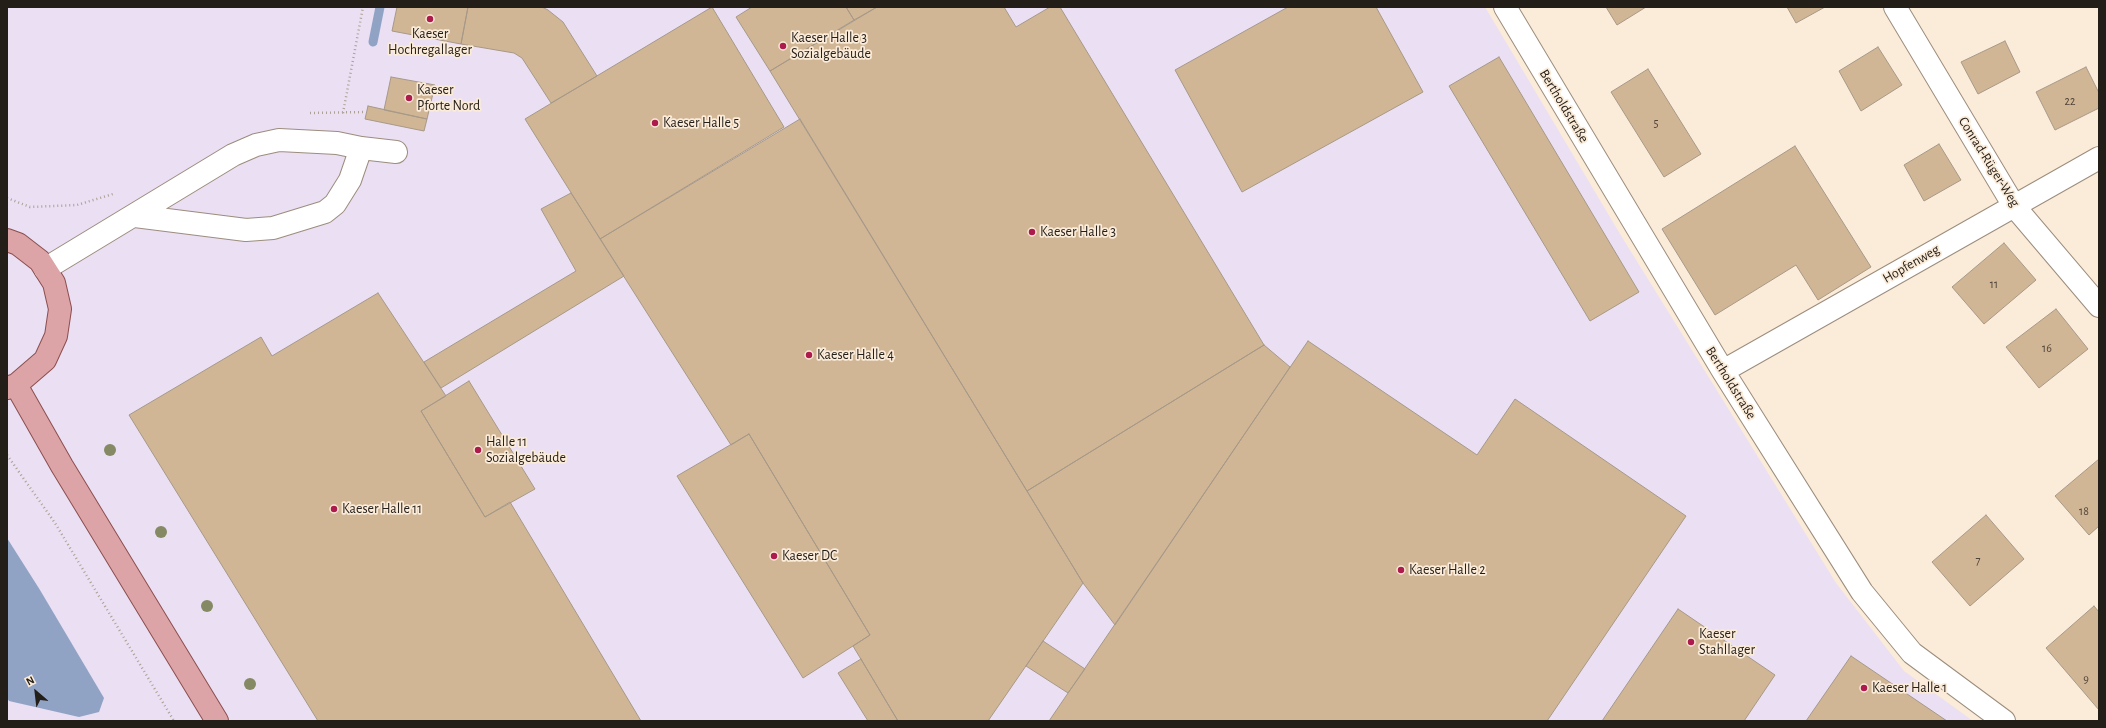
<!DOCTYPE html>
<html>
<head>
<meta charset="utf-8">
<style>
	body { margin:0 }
	#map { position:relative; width:2106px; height:728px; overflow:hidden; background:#fbebd9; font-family:"Alegreya Sans",sans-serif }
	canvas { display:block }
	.frame { position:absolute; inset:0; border:8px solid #241e18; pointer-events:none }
	.north { position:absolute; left:16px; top:672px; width:40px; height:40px; -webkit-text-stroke:3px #fbebd9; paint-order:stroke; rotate:332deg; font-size:11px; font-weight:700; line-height:16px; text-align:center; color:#241e18 }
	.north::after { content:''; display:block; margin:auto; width:14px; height:18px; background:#241e18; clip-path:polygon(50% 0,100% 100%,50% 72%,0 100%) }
</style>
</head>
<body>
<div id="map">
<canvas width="2106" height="728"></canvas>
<div class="frame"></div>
<div class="north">N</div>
</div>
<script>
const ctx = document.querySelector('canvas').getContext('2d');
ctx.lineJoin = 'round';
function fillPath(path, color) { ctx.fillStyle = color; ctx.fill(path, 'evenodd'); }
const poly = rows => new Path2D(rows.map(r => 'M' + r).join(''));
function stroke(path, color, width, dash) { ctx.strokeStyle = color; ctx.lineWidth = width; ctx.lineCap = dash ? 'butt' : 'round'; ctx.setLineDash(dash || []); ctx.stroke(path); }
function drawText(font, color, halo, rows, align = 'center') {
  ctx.font = font + ' "Alegreya Sans",sans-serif'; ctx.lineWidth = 3.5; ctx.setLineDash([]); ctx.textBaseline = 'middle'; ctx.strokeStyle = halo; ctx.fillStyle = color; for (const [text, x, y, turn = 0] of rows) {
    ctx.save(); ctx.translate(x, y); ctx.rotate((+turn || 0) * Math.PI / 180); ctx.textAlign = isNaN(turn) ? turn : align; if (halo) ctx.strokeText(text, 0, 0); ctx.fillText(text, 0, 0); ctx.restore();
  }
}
const industrial = poly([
	[7,7,1485,7,1620,234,1836,583,1904,671,1973,721,7,721]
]);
const water = poly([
	[7,538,40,590,104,698,99,712,79,717,9,701,7,698]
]);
const stream = poly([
	[373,42,380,7]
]);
const building = poly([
	[397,7,468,7,461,44,392,31,397,7],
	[468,7,542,7,548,10,563,22,597,76,551,103,522,58,514,53,461,44,468,7],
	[712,7,784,127,600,239,525,119,712,7],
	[752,7,846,7,854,20,770,71,736,17,752,7],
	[846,7,877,7,854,20,846,7],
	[877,7,1004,7,1016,27,1050,7,1060,7,1264,345,1027,491,770,71,877,7],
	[1288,7,1376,7,1423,92,1242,192,1175,70,1288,7],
	[1606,7,1646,7,1617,25,1606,7],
	[1787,7,1825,7,1796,23,1787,7],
	[2005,41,2020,72,1978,94,1961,62,2005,41],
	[1878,47,1902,85,1861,111,1839,71,1878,47],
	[1499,57,1639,292,1590,321,1449,86,1499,57],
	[2086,67,2099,93,2099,108,2055,130,2036,92,2086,67],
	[1648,69,1701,154,1664,177,1611,92,1648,69],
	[391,77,435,85,427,119,384,110,391,77],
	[368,106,427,119,424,131,365,119,368,106],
	[800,119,1083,583,988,721,898,721,853,646,870,635,749,434,731,445,600,239,800,119],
	[1939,144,1961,180,1924,201,1904,165,1939,144],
	[1795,146,1871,267,1818,300,1796,265,1715,315,1662,229,1795,146],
	[571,193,624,276,441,388,424,362,576,271,541,209,571,193],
	[2004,243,2036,280,1984,324,1952,287,2004,243],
	[378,293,446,396,421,411,485,517,510,502,641,721,318,721,129,415,261,337,272,356,378,293],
	[2056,309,2088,349,2039,388,2006,347,2056,309],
	[1308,341,1477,455,1515,399,1686,516,1547,721,1049,721,1308,341],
	[1264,345,1290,367,1115,625,1083,583,1027,491,1264,345],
	[469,381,535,489,485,517,421,411,469,381],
	[749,434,870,635,803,678,677,476,749,434],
	[2099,459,2099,526,2089,535,2055,496,2099,459],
	[1986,515,2024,559,1970,606,1932,562,1986,515],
	[2094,606,2099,612,2099,710,2046,648,2094,606],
	[1678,609,1775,675,1744,721,1602,721,1678,609],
	[1043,641,1085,669,1068,693,1026,666,1043,641],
	[1851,656,1947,721,1806,721,1851,656],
	[861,659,898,721,868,721,838,673,861,659]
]);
const path = poly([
	[310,113,366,112],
	[343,113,363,7],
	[7,198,30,207,77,205,113,194],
	[7,455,55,523,174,721]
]);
const minor = poly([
	[1505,7,1723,371,1862,592,1912,653,2004,721],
	[1895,7,2014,206,2099,306],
	[135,216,246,230,273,228,325,212,335,204,350,180,361,148],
	[45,269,233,155,256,145,279,140,337,143,361,148,396,152],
	[1723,371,2099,158]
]);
const major = poly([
	[7,240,18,244,40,261,54,283,60,309,56,336,45,360,16,385,7,388],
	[16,385,62,466,217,721]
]);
const trees = [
	[110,450],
	[161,532],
	[207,606],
	[250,684]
];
const markers = [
	[430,19,4,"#ad1b4d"],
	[783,46,4,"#ad1b4d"],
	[409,98,4,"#ad1b4d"],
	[655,123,4,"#ad1b4d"],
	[1032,232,4,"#ad1b4d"],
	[809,355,4,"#ad1b4d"],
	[478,450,4,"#ad1b4d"],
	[334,509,4,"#ad1b4d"],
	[774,556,4,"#ad1b4d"],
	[1401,570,4,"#ad1b4d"],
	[1691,642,4,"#ad1b4d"],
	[1864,688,4,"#ad1b4d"]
];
const numberNames = [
	["22",2070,101],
	["5",1656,123],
	["11",1994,284],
	["16",2047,348],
	["18",2084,511],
	["7",1978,560],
	["9",2086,679]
];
const poiNames = [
	["Kaeser",430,34,"center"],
	["Hochregallager",430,50,"center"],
	["Kaeser Halle 3",791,38],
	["Sozialgebäude",791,54],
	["Kaeser",417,90],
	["Pforte Nord",417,106],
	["Kaeser Halle 5",663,123],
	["Kaeser Halle 3",1040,232],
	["Kaeser Halle 4",817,355],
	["Halle 11",486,442],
	["Sozialgebäude",486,458],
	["Kaeser Halle 11",342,509],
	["Kaeser DC",782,556],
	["Kaeser Halle 2",1409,570],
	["Kaeser",1699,634],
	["Stahllager",1699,650],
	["Kaeser Halle 1",1872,688]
];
const streetNames = [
	["Bertholdstraße",1564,106,59],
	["Conrad-Rüger-Weg",1989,162,58],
	["Hopfenweg",1911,264,-30],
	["Bertholdstraße",1731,383,58]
];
fillPath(industrial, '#eadff3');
fillPath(water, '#90a3c4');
stroke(stream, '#90a3c4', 9);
fillPath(building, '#d1b696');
stroke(building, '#a79988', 1);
stroke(minor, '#9c8d7d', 24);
stroke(major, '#8c4e4f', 24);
stroke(path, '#ada193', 2.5, [1, 3]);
stroke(minor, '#fff', 22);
stroke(major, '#dca4a7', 22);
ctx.fillStyle = '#858a64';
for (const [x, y] of trees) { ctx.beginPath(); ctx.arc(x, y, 6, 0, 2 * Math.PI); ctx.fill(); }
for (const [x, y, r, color] of markers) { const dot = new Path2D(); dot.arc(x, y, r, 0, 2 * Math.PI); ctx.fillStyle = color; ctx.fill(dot); stroke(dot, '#fbebd9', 1.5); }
drawText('12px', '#4f4438', null, numberNames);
drawText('14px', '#241e18', '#fbebd9', poiNames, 'left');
drawText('14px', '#241e18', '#fbebd9', streetNames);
</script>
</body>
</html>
